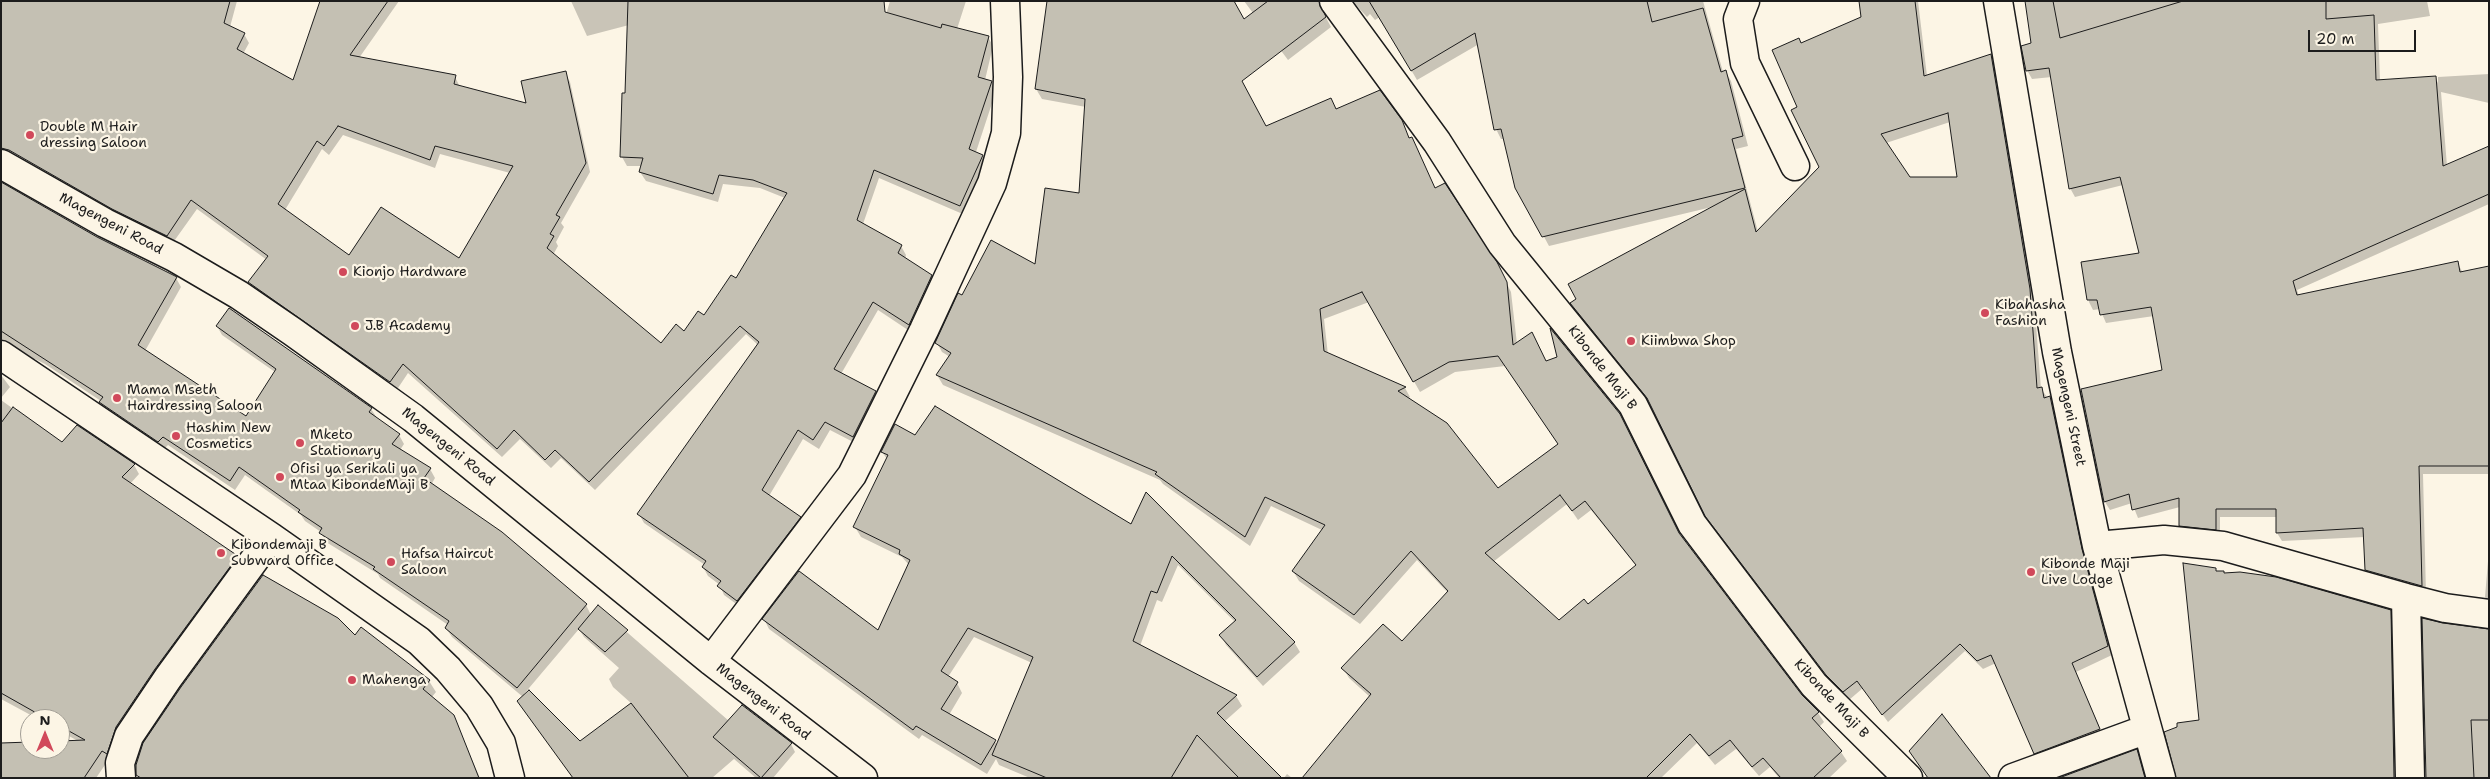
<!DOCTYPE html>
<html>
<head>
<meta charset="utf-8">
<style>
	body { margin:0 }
	#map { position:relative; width:2490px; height:779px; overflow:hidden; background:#fcf5e5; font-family:"Shantell Sans",sans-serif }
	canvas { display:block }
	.frame { position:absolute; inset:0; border:2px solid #1c1c1c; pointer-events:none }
	.north { position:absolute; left:20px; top:709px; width:50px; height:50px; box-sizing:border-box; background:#fcf5e5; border:1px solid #a29e95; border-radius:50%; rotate:0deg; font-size:14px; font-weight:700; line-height:20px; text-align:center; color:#1c1c1c }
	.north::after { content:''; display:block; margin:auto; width:18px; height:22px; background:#d1495b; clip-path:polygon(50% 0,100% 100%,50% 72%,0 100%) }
	.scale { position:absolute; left:2308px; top:30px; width:108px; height:22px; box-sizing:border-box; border:2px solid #1c1c1c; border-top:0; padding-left:6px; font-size:15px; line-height:18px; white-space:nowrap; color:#1c1c1c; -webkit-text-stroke:4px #fcf5e5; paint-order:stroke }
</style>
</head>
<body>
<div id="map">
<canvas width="2490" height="779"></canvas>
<div class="frame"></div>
<div class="north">N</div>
<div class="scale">20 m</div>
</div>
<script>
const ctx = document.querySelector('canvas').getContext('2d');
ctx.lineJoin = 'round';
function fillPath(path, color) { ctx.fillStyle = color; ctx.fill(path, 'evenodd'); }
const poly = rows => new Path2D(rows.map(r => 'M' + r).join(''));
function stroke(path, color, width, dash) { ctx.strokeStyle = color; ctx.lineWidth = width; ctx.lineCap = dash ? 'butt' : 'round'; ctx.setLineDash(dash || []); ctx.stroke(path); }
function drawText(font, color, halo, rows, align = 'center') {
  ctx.font = font + ' "Shantell Sans",sans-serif'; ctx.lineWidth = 4.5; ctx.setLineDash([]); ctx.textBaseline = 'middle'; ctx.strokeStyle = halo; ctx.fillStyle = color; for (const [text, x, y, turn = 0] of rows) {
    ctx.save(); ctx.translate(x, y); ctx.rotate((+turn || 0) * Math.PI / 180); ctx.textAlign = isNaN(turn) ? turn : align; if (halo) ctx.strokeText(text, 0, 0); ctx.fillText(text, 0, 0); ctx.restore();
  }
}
const shadow = poly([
	[1,1,237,1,230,27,244,34,249,43,243,54,293,82,332,1,399,1,359,58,455,77,460,87,528,105,565,73,570,82,590,172,561,223,564,227,556,242,558,246,553,255,662,344,685,333,704,316,736,280,785,198,760,188,723,184,718,202,646,181,640,172,642,166,627,166,622,157,629,25,587,36,571,1,691,1,871,65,890,1,966,1,957,29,988,37,993,46,985,80,991,82,996,91,976,152,982,156,987,165,965,215,879,178,863,224,901,246,906,255,905,259,931,276,936,285,914,334,878,310,841,374,875,392,881,401,859,445,830,430,819,449,803,439,769,496,800,518,805,527,743,609,724,595,720,585,708,576,703,567,705,565,644,523,639,514,758,345,746,334,595,490,561,458,551,468,520,439,502,457,408,373,396,391,255,292,250,282,267,260,197,209,172,244,1,159],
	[343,135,435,168,440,154,510,173,459,260,350,257,285,210,322,149,329,155],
	[1244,1,1328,1,1324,14,1331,27,1288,60],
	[1352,1,1703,1,1723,72,1725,71,1731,81,1748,146,1736,149,1758,232,1821,167,1798,108,1801,44,1863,18,1861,1,1918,1,1927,76,1990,55,1995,64,2034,299,2041,389,2054,406,2086,559,2112,655,2076,672,2104,738,2040,762,1996,663,1983,669,1965,651,1888,722,1863,688,1849,700,1832,683,1712,525,1651,404,1572,304,1712,207,1549,246,1517,187,1504,139,1501,139,1496,129,1479,44,1417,80,1380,17,1375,20,1370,14,1367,17],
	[1950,122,1958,178,1910,178,1886,143],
	[2026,1,2427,1,2430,16,2378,24,2380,81,2435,77,2438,83,2438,77,2489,74,2489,103,2441,92,2447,166,2489,147,2489,204,2297,290,2299,296,2457,262,2463,273,2489,267,2489,474,2423,474,2426,594,2371,578,2366,570,2365,537,2282,541,2277,533,2277,517,2220,517,2220,538,2186,534,2181,526,2180,507,2138,518,2132,503,2110,510,2105,502,2082,390,2164,371,2154,316,2106,323,2100,309,2093,310,2089,302,2082,263,2140,254,2123,185,2075,197,2070,188,2052,77,2032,79,2027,70,2032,44],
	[1036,89,1266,127,1336,110,1401,121,1435,189,1502,274,1511,292,1517,344,1546,362,1801,695,1818,713,1824,722,1819,727,1841,752,1847,761,1829,778,1779,778,1770,767,1759,776,1736,749,1715,765,1697,743,1661,778,1304,778,1370,697,1349,678,1343,668,1402,643,1448,593,1417,560,1360,624,1299,581,1293,571,1322,530,1271,506,1250,546,1163,484,1160,480,943,385,937,375,950,357,942,352,937,343,963,297,1036,266,1080,194,1086,107,1042,99],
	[1369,302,1420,392,1455,372,1505,366,1559,445,1497,490,1408,399,1410,397,1405,388,1328,355,1324,319],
	[1567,504,1578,520,1591,510,1637,567,1588,605,1559,622,1493,562],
	[1,184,97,238,176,278,181,287,145,351,246,418,275,372,222,335,217,326,371,409,377,418,399,435,404,444,400,450,430,469,435,478,431,485,586,605,591,615,598,607,729,721,791,744,795,752,773,778,756,778,734,759,712,778,573,778,523,697,452,637,446,628,448,625,380,578,378,574,326,542,321,532,305,521,301,515,245,475,235,490,168,445,163,450,105,411,101,401,45,364,35,359,32,362,1,350],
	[579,629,584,637,619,668,609,679,613,687,632,704,580,742,524,694],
	[1,375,10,387,1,398],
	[1,400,62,444,78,427,134,465,139,474,130,484,237,557,242,566,96,778,1,778,30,743,30,749,60,749,60,742,78,741,60,731,60,719,38,719,1,699],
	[915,437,1131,525,1294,642,1300,652,1263,686,1226,645,1221,635,1236,623,1178,565,1162,602,1157,600,1140,646,1236,696,1242,706,1224,722,1280,778,1030,778,999,765,996,759,987,774,922,735,919,739,769,629,764,619,878,632,909,565,902,557,861,537,855,527,887,459,882,452],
	[974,637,1032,663,997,746,995,741,949,715,962,693,957,683,948,677],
	[2489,549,2489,603,2485,597],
	[2215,569,2217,572,2225,574,2390,611,2395,620,2398,778,2177,778,2201,721],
	[361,629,429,681,436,692,431,698,453,716,480,778,140,778,138,774,355,637],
	[2487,631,2489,778,2427,778],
	[2136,751,2146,778,2063,778],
	[1287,774,1292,778,1284,778]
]);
const building = poly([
	[1,1,230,1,224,23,245,33,237,49,293,80,320,1,388,1,350,55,456,75,454,84,526,103,521,81,566,71,586,163,556,215,560,217,550,234,554,236,547,248,661,343,676,324,684,331,698,311,704,315,731,275,736,278,787,193,753,180,719,175,713,194,639,172,643,158,620,157,622,93,625,93,628,1,884,1,885,12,941,28,942,24,989,36,978,77,992,81,969,149,983,155,960,206,874,170,857,220,902,245,898,253,932,275,909,325,873,302,834,369,876,391,853,437,825,422,813,440,798,430,762,490,801,517,737,601,717,586,721,581,702,567,706,561,637,514,759,342,740,326,589,482,555,450,545,460,514,430,497,449,403,364,390,382,248,282,268,256,191,200,167,236,112,209,9,150,1,148,1,1],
	[338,126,430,160,435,146,513,166,459,258,381,207,349,255,278,204,317,141,324,146,338,126],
	[1047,1,1234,1,1244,19,1268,1,1319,1,1326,17,1242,81,1266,126,1331,98,1336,109,1380,90,1402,120,1409,138,1412,137,1435,188,1445,183,1497,262,1507,282,1513,345,1532,332,1546,361,1557,357,1550,328,1620,414,1679,533,1802,695,1819,712,1812,718,1842,751,1813,778,1781,778,1763,758,1752,767,1730,740,1709,756,1690,734,1646,778,1302,778,1371,694,1341,668,1383,624,1402,641,1448,591,1411,551,1354,615,1292,571,1325,525,1265,497,1245,537,1155,474,1157,472,936,375,951,353,935,343,958,293,962,295,991,240,1035,264,1045,188,1079,193,1085,99,1035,89,1047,1],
	[1362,292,1413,382,1449,362,1498,356,1558,444,1498,488,1447,423,1398,391,1406,387,1324,351,1320,309,1362,292],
	[1560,495,1572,511,1585,501,1636,565,1588,604,1584,599,1559,620,1485,553,1560,495],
	[1369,1,1647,1,1652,22,1703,8,1721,72,1726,70,1743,136,1732,139,1745,188,1542,237,1515,188,1501,129,1494,130,1475,33,1411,71,1369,1],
	[1859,1,1915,1,1924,76,1991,54,2030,289,2037,388,2042,387,2044,398,2050,396,2082,549,2108,646,2072,663,2100,729,2034,754,1991,655,1977,661,1960,644,1882,715,1857,681,1843,692,1826,675,1705,516,1647,398,1570,303,1576,299,1568,284,1745,189,1756,232,1819,167,1791,110,1797,107,1772,50,1799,38,1801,43,1861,17,1859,1],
	[1948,113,1957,177,1910,177,1881,134,1948,113],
	[2025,1,2053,1,2060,38,2183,1,2326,1,2326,19,2374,15,2376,80,2436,76,2443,166,2489,146,2489,194,2293,281,2297,295,2458,261,2460,272,2489,266,2489,466,2419,466,2422,586,2365,570,2363,528,2276,533,2276,509,2216,509,2216,530,2179,526,2179,498,2132,510,2129,494,2104,502,2081,389,2162,370,2151,307,2100,315,2097,300,2087,300,2081,262,2139,253,2120,177,2069,189,2049,68,2026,71,2021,46,2031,43,2025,1],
	[1,182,97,237,177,277,138,345,246,416,276,369,216,326,229,308,372,408,369,412,400,434,392,444,431,468,424,478,502,532,587,604,517,688,445,628,449,621,373,569,375,567,319,533,322,528,298,512,300,510,239,467,230,481,163,437,158,442,99,402,103,397,1,331,1,182],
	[935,406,1131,524,1146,492,1295,642,1257,677,1219,635,1236,620,1172,556,1157,593,1151,591,1133,641,1237,695,1217,713,1282,778,1239,778,1197,735,1171,778,1047,778,992,755,1033,657,968,628,941,671,958,682,941,709,996,740,981,765,916,726,913,730,762,619,799,571,878,630,910,560,899,554,900,550,853,527,888,455,881,452,895,424,915,435,935,406],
	[13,407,62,442,77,425,135,464,122,477,238,556,155,669,116,727,107,754,102,751,84,778,1,778,1,743,30,742,30,749,60,749,60,741,85,740,60,726,60,719,47,719,1,693,1,423,13,407],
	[2183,563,2216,568,2216,571,2224,571,2224,573,2240,572,2276,577,2391,610,2394,778,2176,778,2164,732,2177,727,2177,723,2199,720,2183,563],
	[263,575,338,618,355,635,361,627,430,680,423,689,454,715,479,778,141,778,136,775,136,765,143,743,181,687,263,575],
	[598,605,628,630,605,652,578,629,598,605],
	[2422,618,2443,623,2489,629,2489,720,2471,720,2474,778,2426,778,2422,618],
	[529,690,580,741,631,703,689,778,573,778,517,701,529,690],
	[742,705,792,743,761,778,713,737,742,705],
	[1942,714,1991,778,1928,778,1909,751,1942,714],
	[2137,749,2145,778,2059,778,2137,749]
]);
const minor = poly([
	[1334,1,1437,142,1502,244,1633,405,1692,524,1726,569,1814,685,1908,778],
	[1745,1,1738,19,1745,63,1795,166],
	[1998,1,2057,352,2097,546,2161,778],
	[1,164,105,223,174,257,239,295,293,332,413,418,711,661,863,778],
	[1,355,271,537,419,641,448,669,479,706,501,743,510,778],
	[2097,546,2164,540,2223,546,2406,598,2445,608,2489,614],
	[2406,598,2410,778],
	[711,661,852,475,924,330,992,183,1006,133,1008,77,1005,1],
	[121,778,120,763,129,736,168,678,271,537],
	[2013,778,2147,729]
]);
const markers = [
	[30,135,5,"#d1495b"],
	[343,272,5,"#d1495b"],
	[1985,313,5,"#d1495b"],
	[355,326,5,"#d1495b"],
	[1631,341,5,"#d1495b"],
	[117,398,5,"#d1495b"],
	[176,436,5,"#d1495b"],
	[300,443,5,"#d1495b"],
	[280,477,5,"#d1495b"],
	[221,553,5,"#d1495b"],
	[391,562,5,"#d1495b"],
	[2031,572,5,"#d1495b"],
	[352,680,5,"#d1495b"]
];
const poiNames = [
	["Double M Hair",40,127],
	["dressing Saloon",40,143],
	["Kionjo Hardware",353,272],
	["Kibahasha",1995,305],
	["Fashion",1995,321],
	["J.B Academy",365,326],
	["Kiimbwa Shop",1641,341],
	["Mama Mseth",127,390],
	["Hairdressing Saloon",127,406],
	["Hashim New",186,428],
	["Cosmetics",186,444],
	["Mketo",310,435],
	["Stationary",310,451],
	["Ofisi ya Serikali ya",290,469],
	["Mtaa KibondeMaji B",290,485],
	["Kibondemaji B",231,545],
	["Subward Office",231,561],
	["Hafsa Haircut",401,554],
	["Saloon",401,570],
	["Kibonde Maji",2041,564],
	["Live Lodge",2041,580],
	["Mahenga",362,680]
];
const streetNames = [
	["Magengeni Road",111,224,28],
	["Kibonde Maji B",1602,368,52],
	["Magengeni Street",2068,407,78],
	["Magengeni Road",448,447,39],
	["Kibonde Maji B",1831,699,47],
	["Magengeni Road",763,702,38]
];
fillPath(shadow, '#0003');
fillPath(building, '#c4c0b3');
stroke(building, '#1c1c1c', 1);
stroke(minor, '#1c1c1c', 31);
stroke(minor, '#fcf5e5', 28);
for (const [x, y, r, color] of markers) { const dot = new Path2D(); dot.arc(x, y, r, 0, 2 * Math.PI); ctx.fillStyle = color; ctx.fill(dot); stroke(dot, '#fcf5e5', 2); }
drawText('14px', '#1c1c1c', '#fcf5e5', poiNames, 'left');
drawText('14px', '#1c1c1c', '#fcf5e5', streetNames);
</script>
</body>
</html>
